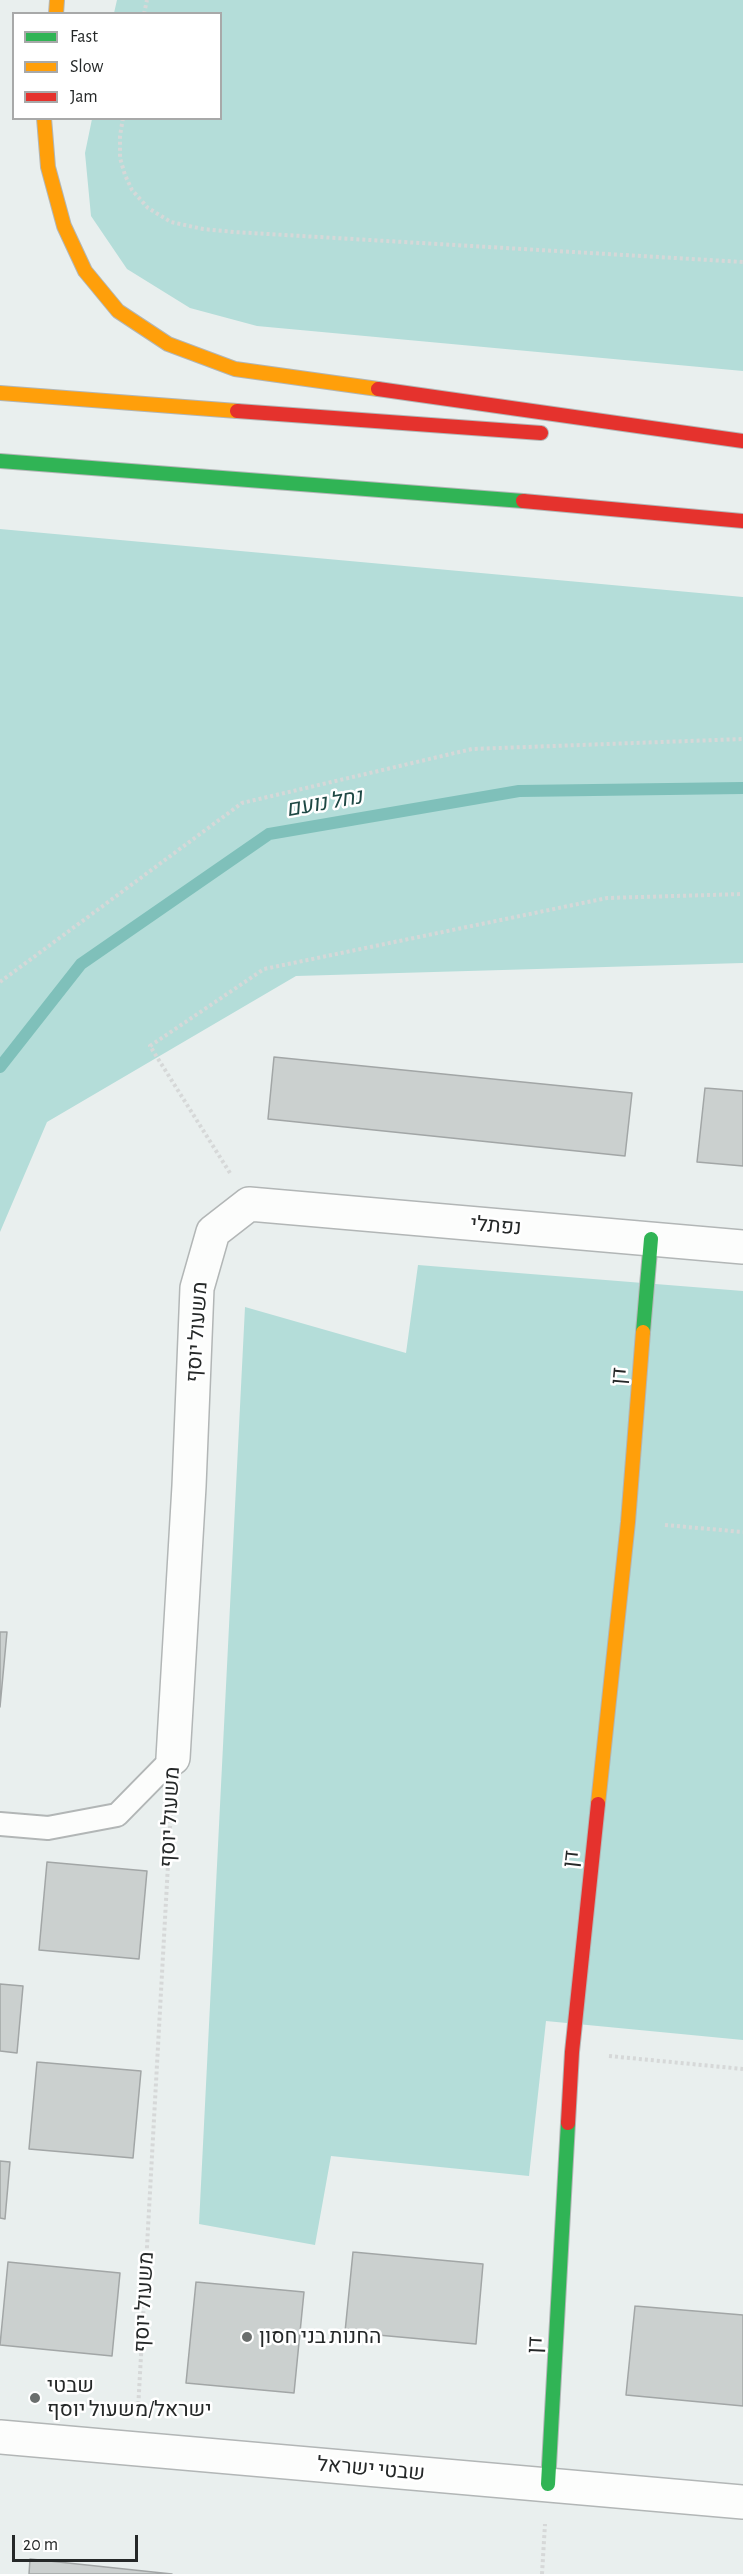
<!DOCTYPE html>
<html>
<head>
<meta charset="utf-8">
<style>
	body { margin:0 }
	#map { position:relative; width:743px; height:2574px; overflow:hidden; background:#e9efee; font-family:"Alegreya Sans",sans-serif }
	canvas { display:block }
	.legend { position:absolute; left:12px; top:12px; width:210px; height:108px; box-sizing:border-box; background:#fff; border:2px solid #a8a9a9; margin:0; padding:8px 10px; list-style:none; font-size:18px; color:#252828 }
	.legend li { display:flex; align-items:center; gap:12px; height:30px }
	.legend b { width:30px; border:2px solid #a8a9a9 }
	.scale { position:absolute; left:12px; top:2535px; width:126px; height:27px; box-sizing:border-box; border:3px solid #252828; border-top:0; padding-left:8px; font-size:18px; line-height:21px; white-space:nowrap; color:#252828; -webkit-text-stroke:4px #fff; paint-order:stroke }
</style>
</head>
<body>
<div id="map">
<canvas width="743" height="2574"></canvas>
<ul class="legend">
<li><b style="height:8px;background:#30b455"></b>Fast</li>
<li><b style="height:8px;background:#ff9f0a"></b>Slow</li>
<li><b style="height:8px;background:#e5322d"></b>Jam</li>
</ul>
<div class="scale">20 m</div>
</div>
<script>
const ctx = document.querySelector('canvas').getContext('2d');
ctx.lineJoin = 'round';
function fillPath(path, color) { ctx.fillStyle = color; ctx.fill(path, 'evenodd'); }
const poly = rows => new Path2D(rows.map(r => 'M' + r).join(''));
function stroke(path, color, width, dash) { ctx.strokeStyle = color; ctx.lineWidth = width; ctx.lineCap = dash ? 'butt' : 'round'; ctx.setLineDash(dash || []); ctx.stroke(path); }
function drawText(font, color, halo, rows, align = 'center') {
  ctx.font = font + ' "Alegreya Sans",Heebo,sans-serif'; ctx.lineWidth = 5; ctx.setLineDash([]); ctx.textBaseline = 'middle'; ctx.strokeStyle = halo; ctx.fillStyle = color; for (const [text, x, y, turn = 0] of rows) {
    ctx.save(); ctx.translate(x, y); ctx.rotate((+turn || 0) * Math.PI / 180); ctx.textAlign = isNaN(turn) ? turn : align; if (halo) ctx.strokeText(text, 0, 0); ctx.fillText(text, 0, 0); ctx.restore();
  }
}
const green = poly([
	[117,0,743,0,743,371,257,326,190,308,127,269,91,216,85,153,92,119,220,118,220,14,114,13],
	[0,529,743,597,743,963,296,976,47,1122,0,1232],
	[418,1265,743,1291,743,2040,546,2021,529,2176,331,2156,315,2245,199,2224,245,1307,406,1353]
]);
const stream = poly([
	[0,1067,81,964,269,834,519,791,743,788]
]);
const building = poly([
	[274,1057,632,1093,625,1156,268,1119,274,1057],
	[705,1088,743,1091,743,1166,697,1162,705,1088],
	[0,1632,7,1632,0,1707,0,1632],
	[47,1862,147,1871,139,1959,39,1950,47,1862],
	[0,1984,23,1986,17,2053,0,2051,0,1984],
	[37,2062,141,2071,133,2158,29,2149,37,2062],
	[0,2161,10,2162,5,2219,0,2218,0,2161],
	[353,2252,483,2264,476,2344,345,2332,353,2252],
	[8,2262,120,2273,112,2356,0,2345,8,2262],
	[196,2282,304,2292,294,2393,186,2383,196,2282],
	[635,2306,743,2315,743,2406,626,2395,635,2306],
	[30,2559,172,2574,29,2574,30,2559]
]);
const path = poly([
	[144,14,147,0],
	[123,118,120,136,120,158,125,175,132,190,148,208,171,222,203,229,234,232,743,262],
	[0,982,242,803,472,749,743,739],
	[230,1173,150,1046,264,969,607,898,743,894],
	[665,1525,743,1532],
	[609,2056,743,2069],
	[138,2410,171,1810],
	[542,2574,545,2524]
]);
const lane = poly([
	[0,1824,48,1828,117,1815,173,1758]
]);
const street = poly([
	[173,1758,189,1486,197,1288,213,1232,249,1204,743,1247],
	[0,2437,743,2502]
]);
const fast = poly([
	[0,461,523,501],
	[643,1332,651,1239],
	[548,2484,568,2123]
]);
const slow = poly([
	[56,14,57,0],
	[44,118,48,167,64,226,85,271,118,311,168,344,235,369,378,389],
	[0,393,237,411],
	[598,1804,628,1522,643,1332]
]);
const jam = poly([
	[378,389,743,441],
	[237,411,541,433],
	[523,501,743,521],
	[568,2123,572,2052,598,1804]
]);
const markers = [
	[247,2337,6,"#6a6e6d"],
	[35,2398,6,"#6a6e6d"]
];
const streetNames = [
	["נפתלי",496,1226,5],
	["משעול יוסף",197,1332,-86],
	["דן",619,1376,-85],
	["משעול יוסף",170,1817,-87],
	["דן",571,1859,-84],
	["משעול יוסף",144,2302,-87],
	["דן",535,2345,-87],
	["שבטי ישראל",371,2469,5]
];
const poiNames = [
	["החנות בני חסון",259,2337],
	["שבטי",47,2386],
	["ישראל/משעול יוסף",47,2410]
];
const waterNames = [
	["נחל נועם",324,803,-10]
];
fillPath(green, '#b4ddd9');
stroke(stream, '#7fc0ba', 12);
fillPath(building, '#cbd0cf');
stroke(building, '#a2a6a6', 1.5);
stroke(lane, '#b2b6b6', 26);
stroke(street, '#b2b6b6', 36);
stroke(fast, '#b2b6b6', 16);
stroke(slow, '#b2b6b6', 16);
stroke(jam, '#b2b6b6', 16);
stroke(path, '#d6d8d8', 4, [3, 3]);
stroke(lane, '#fcfdfc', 22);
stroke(street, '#fcfdfc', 33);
stroke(fast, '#30b455', 14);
stroke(slow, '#ff9f0a', 14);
stroke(jam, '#e5322d', 14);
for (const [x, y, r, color] of markers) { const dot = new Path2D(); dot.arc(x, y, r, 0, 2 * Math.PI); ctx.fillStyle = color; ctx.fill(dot); stroke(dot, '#fff', 2); }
drawText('21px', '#252828', '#fff', streetNames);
drawText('21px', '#252828', '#fff', poiNames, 'left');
drawText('italic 22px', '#1e4844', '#fff', waterNames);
</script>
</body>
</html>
